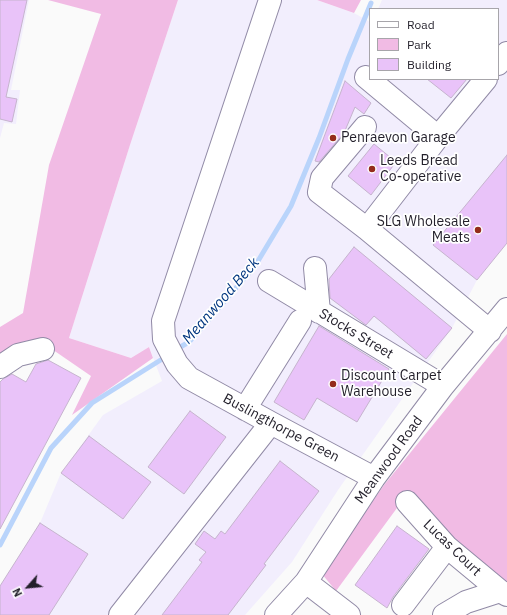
<!DOCTYPE html>
<html>
<head>
<meta charset="utf-8">
<style>
	body { margin:0 }
	#map { position:relative; width:507px; height:615px; overflow:hidden; background:#fafafa; font-family:"IBM Plex Sans",sans-serif }
	canvas { display:block }
	.legend { position:absolute; left:369px; top:8px; width:130px; height:72px; box-sizing:border-box; background:#fff; border:1px solid #a7a5aa; margin:0; padding:5px 7px; list-style:none; font-size:12px; color:#221f2a }
	.legend li { display:flex; align-items:center; gap:8px; height:20px }
	.legend b { width:20px; border:1px solid #a7a5aa }
	.north { position:absolute; left:8px; top:567px; width:40px; height:40px; -webkit-text-stroke:3px #fff; paint-order:stroke; rotate:243deg; font-size:11px; font-weight:700; line-height:16px; text-align:center; color:#221f2a }
	.north::after { content:''; display:block; margin:auto; width:14px; height:18px; background:#221f2a; clip-path:polygon(50% 0,100% 100%,50% 72%,0 100%) }
</style>
</head>
<body>
<div id="map">
<canvas width="507" height="615"></canvas>
<ul class="legend">
<li><b style="height:5px;background:#fff"></b>Road</li>
<li><b style="height:11px;background:#f1bbe4"></b>Park</li>
<li><b style="height:11px;background:#e9c3f9"></b>Building</li>
</ul>
<div class="north">N</div>
</div>
<script>
const ctx = document.querySelector('canvas').getContext('2d');
ctx.lineJoin = 'round';
function fillPath(path, color) { ctx.fillStyle = color; ctx.fill(path, 'evenodd'); }
const poly = rows => new Path2D(rows.map(r => 'M' + r).join(''));
function stroke(path, color, width, dash) { ctx.strokeStyle = color; ctx.lineWidth = width; ctx.lineCap = dash ? 'butt' : 'round'; ctx.setLineDash(dash || []); ctx.stroke(path); }
function drawText(font, color, halo, rows, align = 'center') {
  ctx.font = font + ' "IBM Plex Sans",sans-serif'; ctx.lineWidth = 3.5; ctx.setLineDash([]); ctx.textBaseline = 'middle'; ctx.strokeStyle = halo; ctx.fillStyle = color; for (const [text, x, y, turn = 0] of rows) {
    ctx.save(); ctx.translate(x, y); ctx.rotate((+turn || 0) * Math.PI / 180); ctx.textAlign = isNaN(turn) ? turn : align; if (halo) ctx.strokeText(text, 0, 0); ctx.fillText(text, 0, 0); ctx.restore();
  }
}
const built = poly([
	[0,0,29,0,11,90,20,90,16,124,4,123,0,138],
	[178,0,317,0,354,13,370,22,370,79,498,79,498,9,378,9,382,0,507,0,507,243,477,280,452,328,338,490,292,562,245,615,0,615,0,586,40,523,61,473,103,415,162,381,149,347,131,358,69,338,130,145]
]);
const green = poly([
	[48,0,178,0,130,145,69,338,131,358,149,347,153,358,72,415,91,376,43,343,0,361,0,327,23,313,49,165,101,14],
	[317,0,361,0,354,13],
	[507,334,507,587,490,579,408,493,336,591,322,574,384,485]
]);
const stream = poly([
	[175,350,189,342,255,266,291,206,319,138,348,59,371,3],
	[0,545,51,448,92,403,167,356]
]);
const building = poly([
	[0,0,27,0,6,97,17,99,12,122,0,119,0,0],
	[427,79,467,79,451,98,427,79],
	[345,81,371,103,364,114,355,107,344,133,319,162,315,161,345,81],
	[374,144,396,162,371,195,348,176,374,144],
	[507,155,507,243,477,280,433,245,507,155],
	[354,247,452,328,426,359,374,316,366,325,330,298,329,279,354,247],
	[319,326,389,369,357,422,317,398,304,420,274,402,319,326],
	[48,360,81,378,0,529,0,382,3,379,12,374,26,382,36,364,48,360],
	[190,411,226,437,184,494,148,467,190,411],
	[89,436,151,482,123,519,61,473,89,436],
	[280,461,319,491,264,564,266,565,228,615,162,615,202,562,199,560,206,552,195,544,204,531,215,539,221,531,225,534,280,461],
	[40,523,88,554,49,615,0,615,0,586,40,523],
	[397,526,429,549,393,597,387,608,355,585,397,526]
]);
const minor = poly([
	[270,0,163,321,164,339,177,364,189,378,271,423,374,478],
	[498,64,507,53],
	[366,77,438,137,486,79],
	[365,127,322,178,319,192,367,229,490,331],
	[367,229,438,137],
	[315,268,319,312],
	[269,281,443,386],
	[0,367,18,355,43,349],
	[245,409,300,321],
	[407,502,447,547,500,591,507,595],
	[306,582,349,615],
	[403,605,447,547],
	[120,615,271,423],
	[276,615,306,582,374,478,443,386,507,309],
	[444,615,466,602,500,591]
]);
const markers = [
	[333,138,4,"#952c1c"],
	[372,169,4,"#952c1c"],
	[478,230,4,"#952c1c"],
	[333,384,4,"#952c1c"]
];
const poiNames = [
	["Penraevon Garage",341,138],
	["Leeds Bread",380,161],
	["Co-operative",380,177],
	["SLG Wholesale",470,222,"right"],
	["Meats",470,238,"right"],
	["Discount Carpet",341,376],
	["Warehouse",341,392]
];
const streetNames = [
	["Stocks Street",356,334,31],
	["Buslingthorpe Green",281,428,28],
	["Meanwood Road",389,460,-54],
	["Lucas Court",452,548,44]
];
const waterNames = [
	["Meanwood Beck",221,301,-49]
];
fillPath(built, '#f2eefd');
fillPath(green, '#f1bbe4');
stroke(stream, '#b9d4fb', 5);
fillPath(building, '#e9c3f9');
stroke(building, '#c6b4ce', 1);
stroke(minor, '#918aa6', 24);
stroke(minor, '#fff', 22);
for (const [x, y, r, color] of markers) { const dot = new Path2D(); dot.arc(x, y, r, 0, 2 * Math.PI); ctx.fillStyle = color; ctx.fill(dot); stroke(dot, '#fff', 1.5); }
drawText('14px', '#221f2a', '#fff', poiNames, 'left');
drawText('14px', '#221f2a', '#fff', streetNames);
drawText('italic 15px', '#00367f', '#fff', waterNames);
</script>
</body>
</html>
